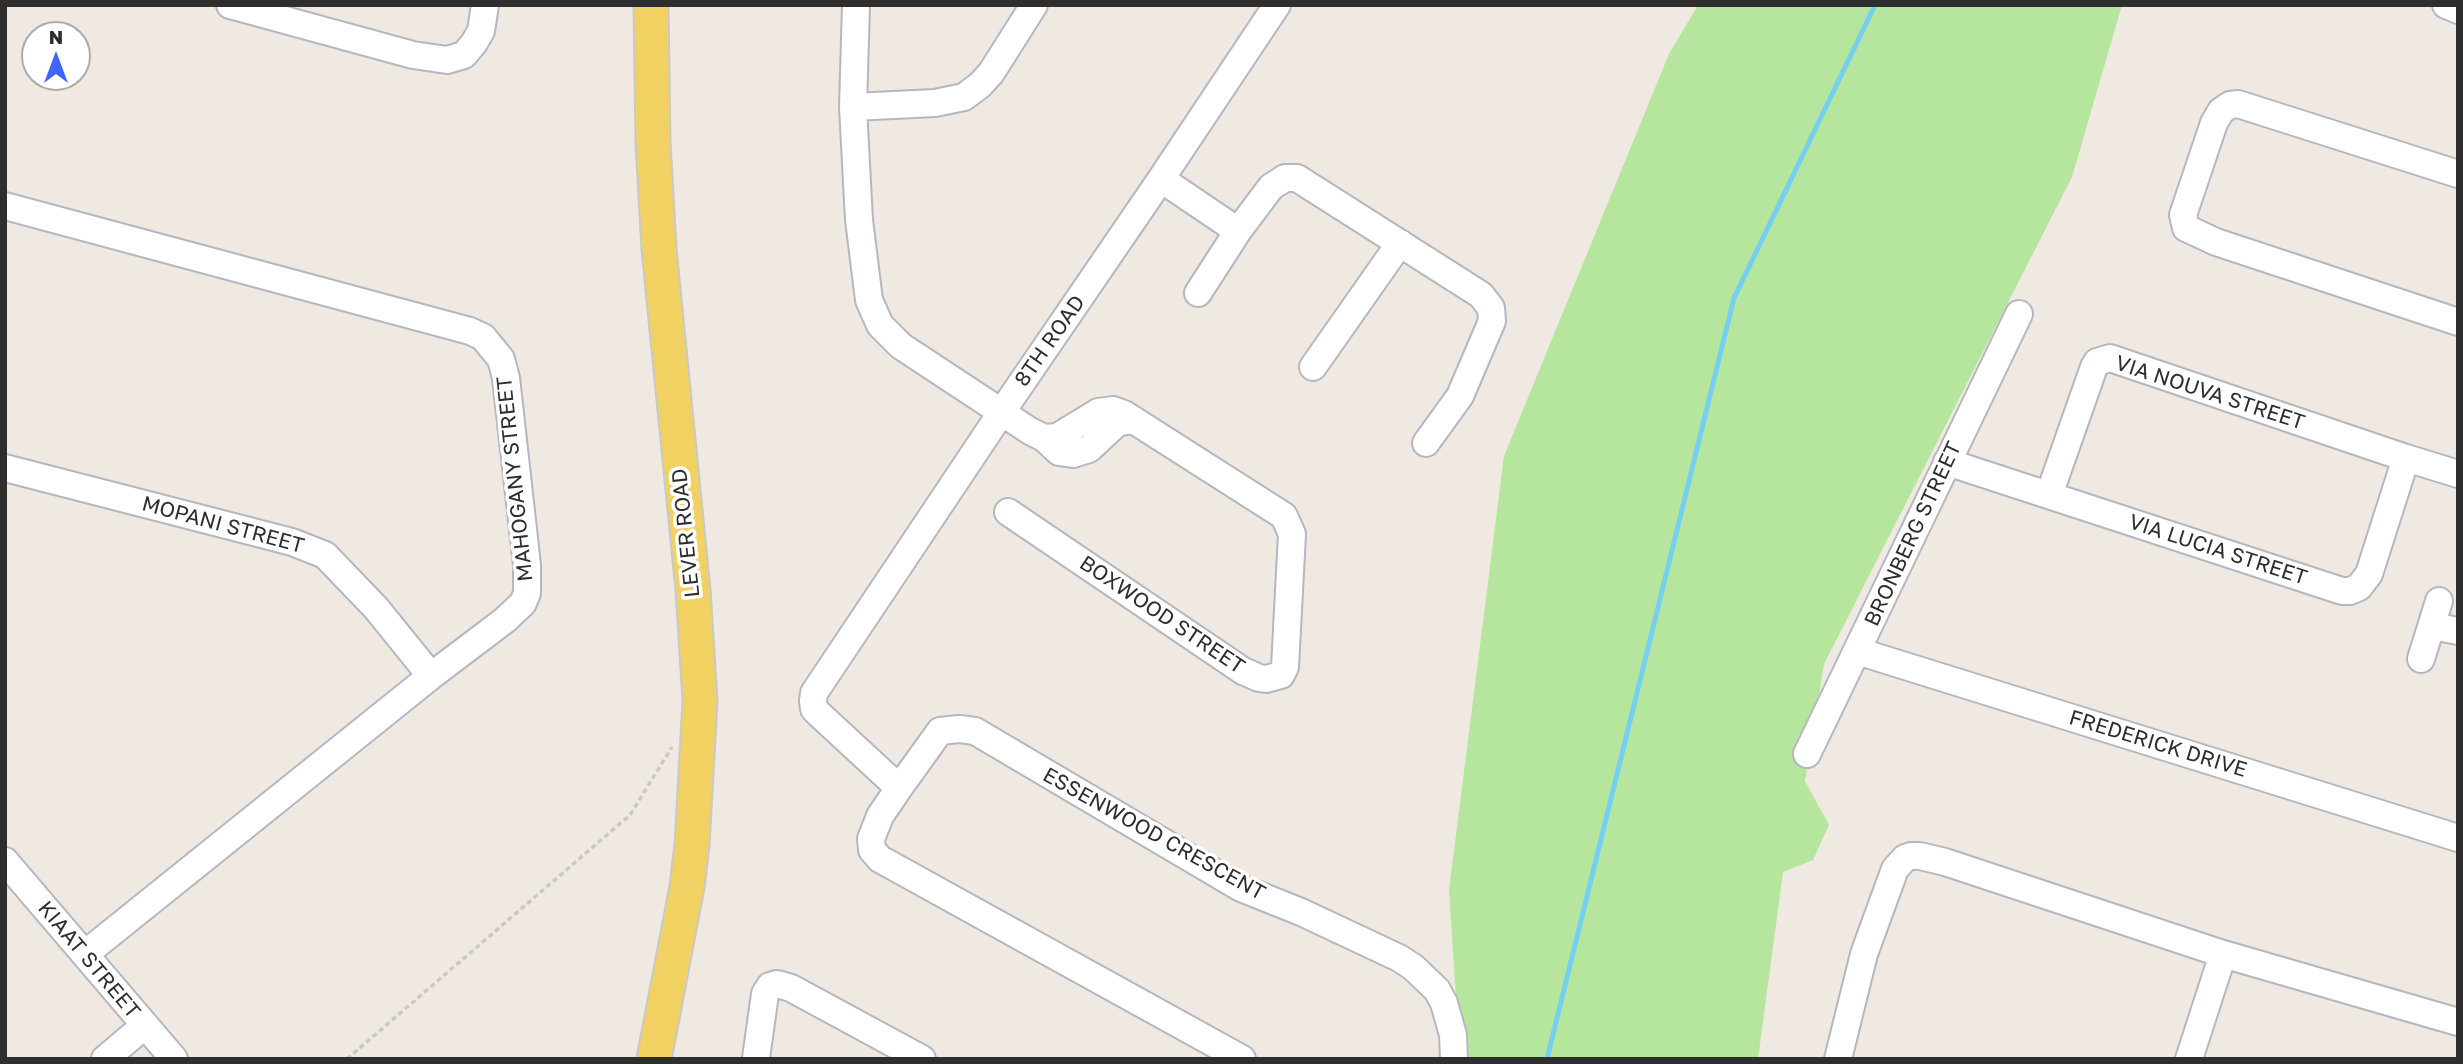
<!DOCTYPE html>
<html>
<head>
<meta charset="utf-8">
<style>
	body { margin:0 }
	#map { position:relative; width:2463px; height:1064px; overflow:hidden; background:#efe9e1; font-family:"Golos Text",sans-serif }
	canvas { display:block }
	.frame { position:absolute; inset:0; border:7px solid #2e2e2e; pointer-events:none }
	.north { position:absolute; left:21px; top:21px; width:70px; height:70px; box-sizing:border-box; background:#fff; border:2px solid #ababab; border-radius:50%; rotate:0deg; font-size:19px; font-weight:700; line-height:28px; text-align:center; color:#2e2e2e }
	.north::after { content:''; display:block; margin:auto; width:24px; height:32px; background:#4264fb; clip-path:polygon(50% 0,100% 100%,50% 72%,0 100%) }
</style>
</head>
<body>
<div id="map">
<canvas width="2463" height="1064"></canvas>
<div class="frame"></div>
<div class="north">N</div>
</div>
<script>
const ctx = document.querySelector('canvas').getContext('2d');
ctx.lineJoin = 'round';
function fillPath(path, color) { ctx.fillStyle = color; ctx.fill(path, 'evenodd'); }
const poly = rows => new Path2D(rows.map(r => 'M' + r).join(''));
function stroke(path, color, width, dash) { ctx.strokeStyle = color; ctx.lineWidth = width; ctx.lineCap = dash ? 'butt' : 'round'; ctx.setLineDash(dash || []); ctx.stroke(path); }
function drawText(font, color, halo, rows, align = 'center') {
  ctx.font = font + ' "Golos Text",sans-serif'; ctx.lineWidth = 7; ctx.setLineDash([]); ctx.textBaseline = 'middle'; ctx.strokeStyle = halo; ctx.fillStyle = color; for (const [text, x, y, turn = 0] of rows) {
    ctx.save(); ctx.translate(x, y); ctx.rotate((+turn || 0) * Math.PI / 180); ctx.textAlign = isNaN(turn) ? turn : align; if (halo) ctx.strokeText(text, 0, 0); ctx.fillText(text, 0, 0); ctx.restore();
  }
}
const green = poly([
	[1698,5,2122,5,2072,177,1824,664,1805,781,1829,825,1813,860,1783,872,1758,1059,1460,1059,1449,890,1504,456,1669,54]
]);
const stream = poly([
	[1547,1059,1734,298,1875,5]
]);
const path = poly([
	[347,1059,630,815,672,747]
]);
const minor = poly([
	[230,5,413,55,447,60,464,55,474,43,481,31,485,5],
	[856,5,853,107,859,220,869,300,880,325,901,346,1030,431,1044,438,1059,452,1073,454,1089,449,1118,422,1134,420],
	[2446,5,2458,10],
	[853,107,935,103,964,97,980,85,991,73,1034,5],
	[2458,174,2238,104,2230,105,2221,111,2214,123,2183,215,2186,228,2216,242,2458,322],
	[1161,179,1238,231],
	[5,206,470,331,483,337,501,359,506,378,527,565,527,593,523,603,505,620,431,676,85,954],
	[1198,293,1238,231,1271,187,1285,178,1297,178,1481,295,1491,308,1492,321,1460,396,1426,443],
	[1313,367,1400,243],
	[1947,462,2342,591,2350,591,2359,587,2369,574,2406,458],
	[5,468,292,542,325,555,376,608,431,676],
	[2049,495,2094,367,2097,362,2110,358,2406,458,2458,474],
	[1008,512,1243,671,1259,678,1266,679,1281,675,1285,667,1292,534,1284,516,1124,414,1113,410,1098,412,1057,437,1044,438],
	[2432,626,2458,631],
	[1857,651,2458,838],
	[2421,659,2439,601],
	[1807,754,2019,314],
	[899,788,940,731,959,729,975,731,1241,888,1301,912,1399,958,1413,967,1437,990,1444,1003,1453,1035,1454,1059],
	[5,861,174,1059],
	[756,1058,765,994,770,986,777,984,791,988,922,1059],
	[105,1059,144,1026],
	[1242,1059,880,859,872,850,871,839,880,816,899,788,819,714,814,709,813,701,814,693,824,678,1001,413,1161,179,1277,5],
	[1838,1059,1864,954,1895,869,1905,858,1911,856,1920,856,1945,862,2223,954,2458,1022],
	[2189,1059,2223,954]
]);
const major = poly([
	[651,5,653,142,659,249,693,590,700,701,692,845,687,887,654,1059]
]);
const streetNames = [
	["8TH ROAD",1050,341,-55],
	["VIA NOUVA STREET",2210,393,18],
	["MAHOGANY STREET",515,479,-96],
	["MOPANI STREET",223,525,15],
	["LEVER ROAD",686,533,-96],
	["BRONBERG STREET",1913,534,-65],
	["VIA LUCIA STREET",2218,550,18],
	["BOXWOOD STREET",1162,615,34],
	["FREDERICK DRIVE",2158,744,17],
	["ESSENWOOD CRESCENT",1154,834,29],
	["KIAAT STREET",89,960,50]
];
fillPath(green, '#b6e59e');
stroke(stream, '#75cff0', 5);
stroke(minor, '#b4b7c1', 30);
stroke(major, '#c9c9c9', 37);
stroke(path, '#c9c9c9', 3.5, [5, 3.5]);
stroke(minor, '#fff', 26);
stroke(major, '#f2d163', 33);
drawText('21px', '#2e2e2e', '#fff', streetNames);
</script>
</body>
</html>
